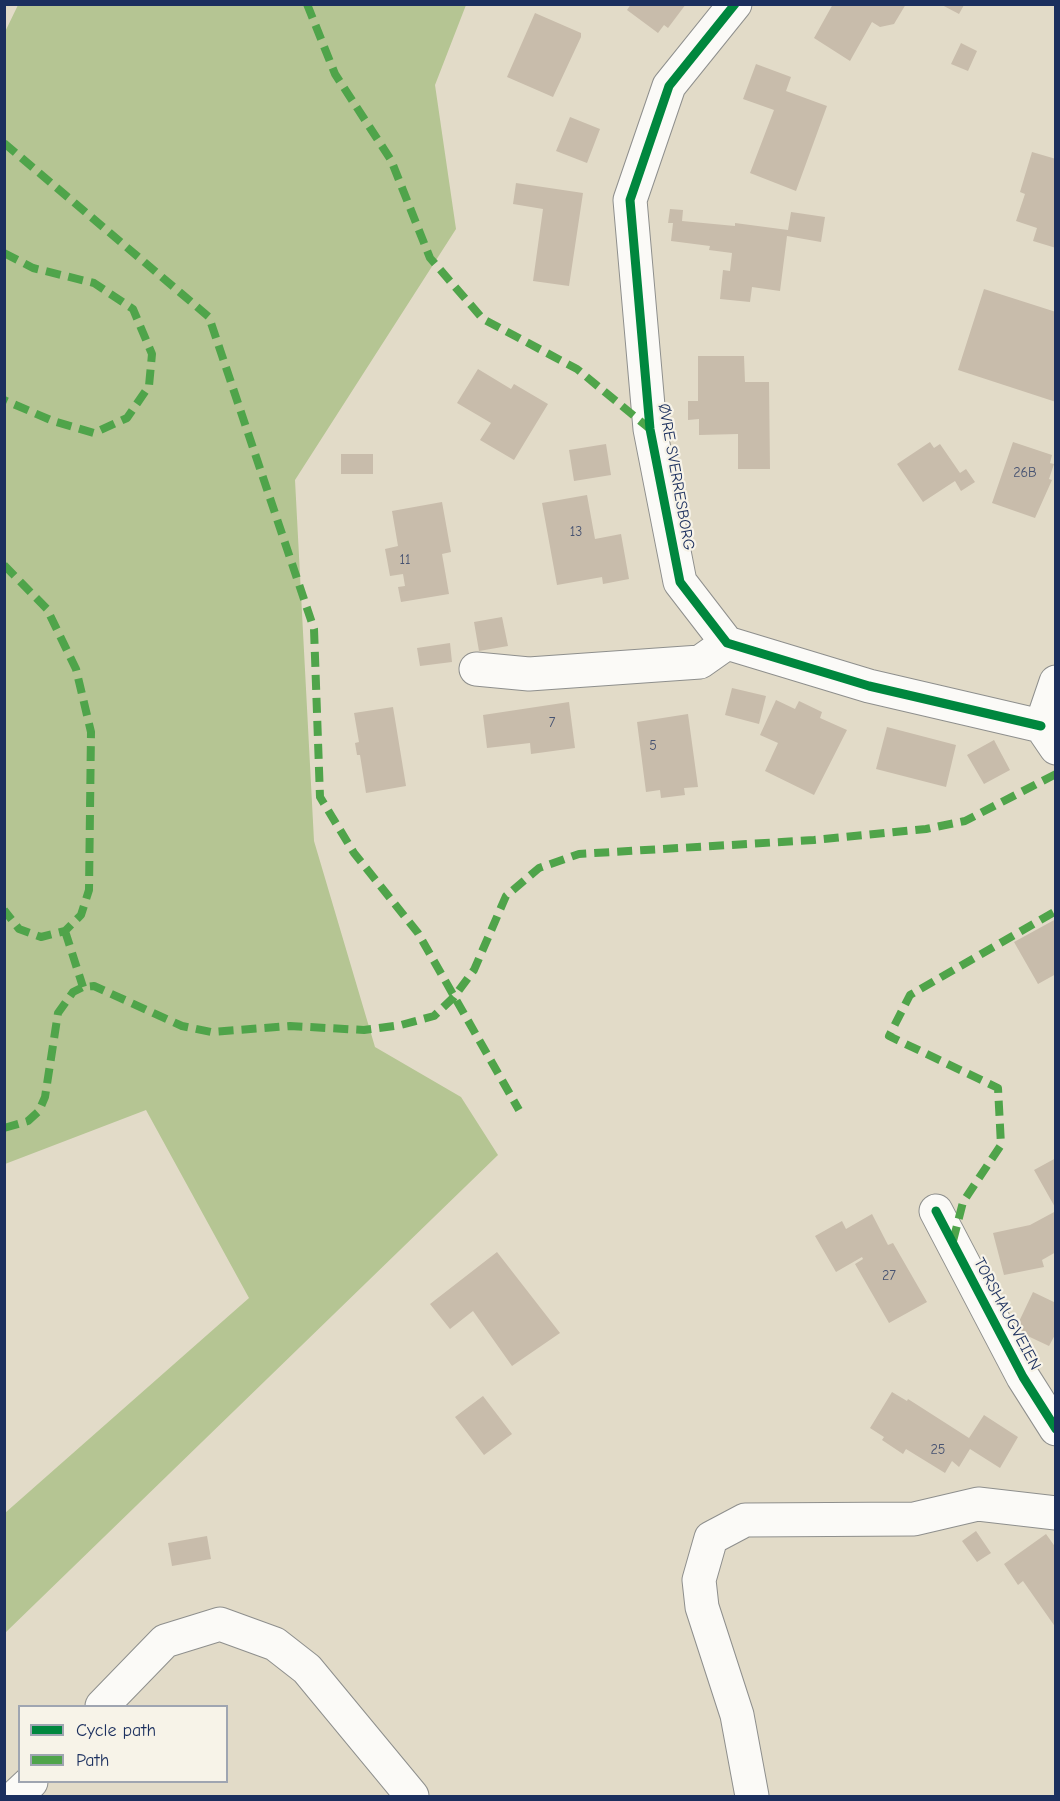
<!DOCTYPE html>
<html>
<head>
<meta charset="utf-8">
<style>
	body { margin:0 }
	#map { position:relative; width:1060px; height:1801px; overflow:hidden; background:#e2dbc8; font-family:"Comic Neue",sans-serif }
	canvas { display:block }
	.frame { position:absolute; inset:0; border:6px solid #1b2f5e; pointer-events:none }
	.legend { position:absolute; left:18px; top:1705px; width:210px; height:78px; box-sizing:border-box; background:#f7f3e8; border:2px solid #9fa5b1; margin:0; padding:8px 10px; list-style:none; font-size:18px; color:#1b2f5e }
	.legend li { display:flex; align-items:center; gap:12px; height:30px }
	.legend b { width:30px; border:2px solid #9fa5b1 }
</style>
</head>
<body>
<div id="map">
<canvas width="1060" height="1801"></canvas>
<div class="frame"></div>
<ul class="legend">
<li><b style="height:8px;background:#00873e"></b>Cycle path</li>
<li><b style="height:8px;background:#4fa44a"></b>Path</li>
</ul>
</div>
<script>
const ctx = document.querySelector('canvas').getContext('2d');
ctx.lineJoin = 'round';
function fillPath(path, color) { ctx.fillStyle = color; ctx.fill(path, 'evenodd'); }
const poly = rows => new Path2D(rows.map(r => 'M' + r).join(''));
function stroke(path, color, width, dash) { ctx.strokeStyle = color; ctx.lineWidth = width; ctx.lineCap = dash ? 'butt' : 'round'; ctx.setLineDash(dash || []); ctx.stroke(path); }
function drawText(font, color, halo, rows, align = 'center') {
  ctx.font = font + ' "Comic Neue",sans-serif'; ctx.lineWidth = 4.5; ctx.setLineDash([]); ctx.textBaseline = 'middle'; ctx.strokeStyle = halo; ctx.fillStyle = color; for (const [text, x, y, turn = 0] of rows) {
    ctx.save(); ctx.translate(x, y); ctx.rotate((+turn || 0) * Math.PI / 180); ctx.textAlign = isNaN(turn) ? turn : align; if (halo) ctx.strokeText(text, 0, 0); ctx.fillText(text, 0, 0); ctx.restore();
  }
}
const forest = poly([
	[18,5,466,5,435,85,456,229,295,480,314,841,375,1047,461,1097,498,1155,5,1633,5,1513,249,1298,146,1110,5,1164,4,34]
]);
const building = poly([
	[631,4,686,4,668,28,664,25,658,33,627,10],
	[833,4,906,4,894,24,880,27,872,22,850,61,814,38],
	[942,5,964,5,959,14],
	[535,13,581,33,581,37,553,97,507,77],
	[961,43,977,51,968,71,951,64],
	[756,64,791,77,786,91,827,106,796,191,750,173,774,110,743,99],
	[570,117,600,129,587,163,556,151],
	[1032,152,1056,159,1056,248,1033,241,1037,228,1016,221,1025,194,1020,192],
	[516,183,583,193,569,286,533,281,543,209,513,204],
	[670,209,683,210,682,221,735,226,735,223,788,230,791,212,825,217,821,242,787,236,780,291,752,287,750,302,720,299,723,270,730,271,732,253,709,250,710,246,671,241,673,223,668,223],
	[984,289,1056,312,1056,402,958,370],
	[698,356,744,356,745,382,769,382,770,469,738,469,738,434,699,435,699,419,688,420,688,401,698,401],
	[478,369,511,389,514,384,548,404,514,460,480,440,491,423,457,403],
	[930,442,934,448,940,444,960,473,966,469,975,482,961,491,955,481,923,502,897,464],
	[1013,442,1052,455,1050,463,1054,464,1049,479,1052,480,1035,518,992,503],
	[606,444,611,475,574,481,569,450],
	[341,454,373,454,373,474,341,474],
	[587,495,595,539,621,534,629,579,603,584,602,577,557,585,542,503],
	[442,502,451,552,442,554,449,594,401,602,398,587,405,586,403,574,390,576,385,549,398,546,392,511],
	[502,617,508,646,479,651,474,622],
	[450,643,452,662,420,666,417,648],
	[732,688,766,696,759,724,725,715],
	[776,700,795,709,799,701,822,712,820,718,847,730,814,795,765,771,778,743,760,735],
	[569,702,575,748,531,754,530,743,487,748,483,715],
	[393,707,406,786,366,793,360,755,357,755,355,743,359,742,354,713],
	[688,714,698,787,684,788,685,795,661,798,660,790,646,792,637,722],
	[887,727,956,745,946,787,876,769],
	[994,740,1010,770,984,784,967,755],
	[1056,919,1056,974,1038,984,1014,942],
	[1056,1158,1056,1209,1034,1170],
	[1056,1211,1056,1252,1042,1260,1044,1267,1004,1275,993,1233,1030,1225],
	[872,1214,888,1245,893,1243,927,1302,889,1323,855,1264,863,1259,862,1257,836,1272,815,1236,842,1221,846,1229],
	[497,1252,560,1333,512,1366,473,1311,450,1329,430,1304],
	[1033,1292,1056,1303,1056,1333,1049,1346,1015,1330],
	[892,1392,907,1401,908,1399,969,1438,984,1415,1018,1437,1000,1468,970,1449,959,1467,952,1461,945,1473,906,1449,903,1454,882,1440,884,1437,870,1428],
	[483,1396,512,1434,484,1455,455,1417],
	[976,1531,991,1553,977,1562,962,1541],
	[1046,1534,1056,1548,1056,1628,1023,1581,1018,1585,1004,1564],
	[207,1536,211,1559,172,1566,168,1543]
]);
const minor = poly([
	[735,4,669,86,630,200,650,429,680,582,727,643,869,686,1041,726],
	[476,669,529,674,700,662,727,643],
	[1056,682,1041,726,1056,748],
	[936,1211,1023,1377,1056,1429],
	[102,1706,165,1641,220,1624,275,1644,307,1669,412,1796],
	[16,1796,31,1782],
	[752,1796,737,1715,702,1607,699,1580,711,1538,745,1520,914,1519,978,1504,1056,1513]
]);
const quiet = poly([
	[307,4,335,74,391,160,430,258,483,319,577,369,650,429],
	[4,143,209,317,314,629,320,797,354,853,418,933,519,1110],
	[4,253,33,268,94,283,133,309,152,354,149,386,127,418,94,433,53,421,4,400],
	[4,565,47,609,76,669,91,732,89,890,81,915,65,931,41,937,19,929,4,910],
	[65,931,83,987],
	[4,1128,28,1121,39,1111,45,1097,58,1013,73,992,83,987,94,986,182,1026,211,1032,290,1026,364,1030,401,1025,434,1016,454,997,474,970,506,896,539,868,579,854,814,840,926,829,965,821,1056,774],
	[953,1241,963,1202,1001,1145,998,1088,889,1036,910,995,1056,911]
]);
const cycleway = poly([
	[735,4,669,86,630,200,650,429,680,582,727,643,869,686,1041,726],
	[936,1211,1023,1377,1056,1429]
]);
const numberNames = [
	["26B",1025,473],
	["13",576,532],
	["11",405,560],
	["7",552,723],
	["5",653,746],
	["27",889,1276],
	["25",938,1450]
];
const streetNames = [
	["ØVRE SVERRESBORG",676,477,80],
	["TORSHAUGVEIEN",1007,1314,62]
];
fillPath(forest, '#b5c593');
fillPath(building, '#c8bcab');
stroke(minor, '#8e8f8d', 35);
stroke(minor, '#fbfaf7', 33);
stroke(quiet, '#4fa44a', 8, [15, 8]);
stroke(cycleway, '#00873e', 9);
drawText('14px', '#465271', null, numberNames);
drawText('16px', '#1b2f5e', '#f7f3e8', streetNames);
</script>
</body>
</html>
